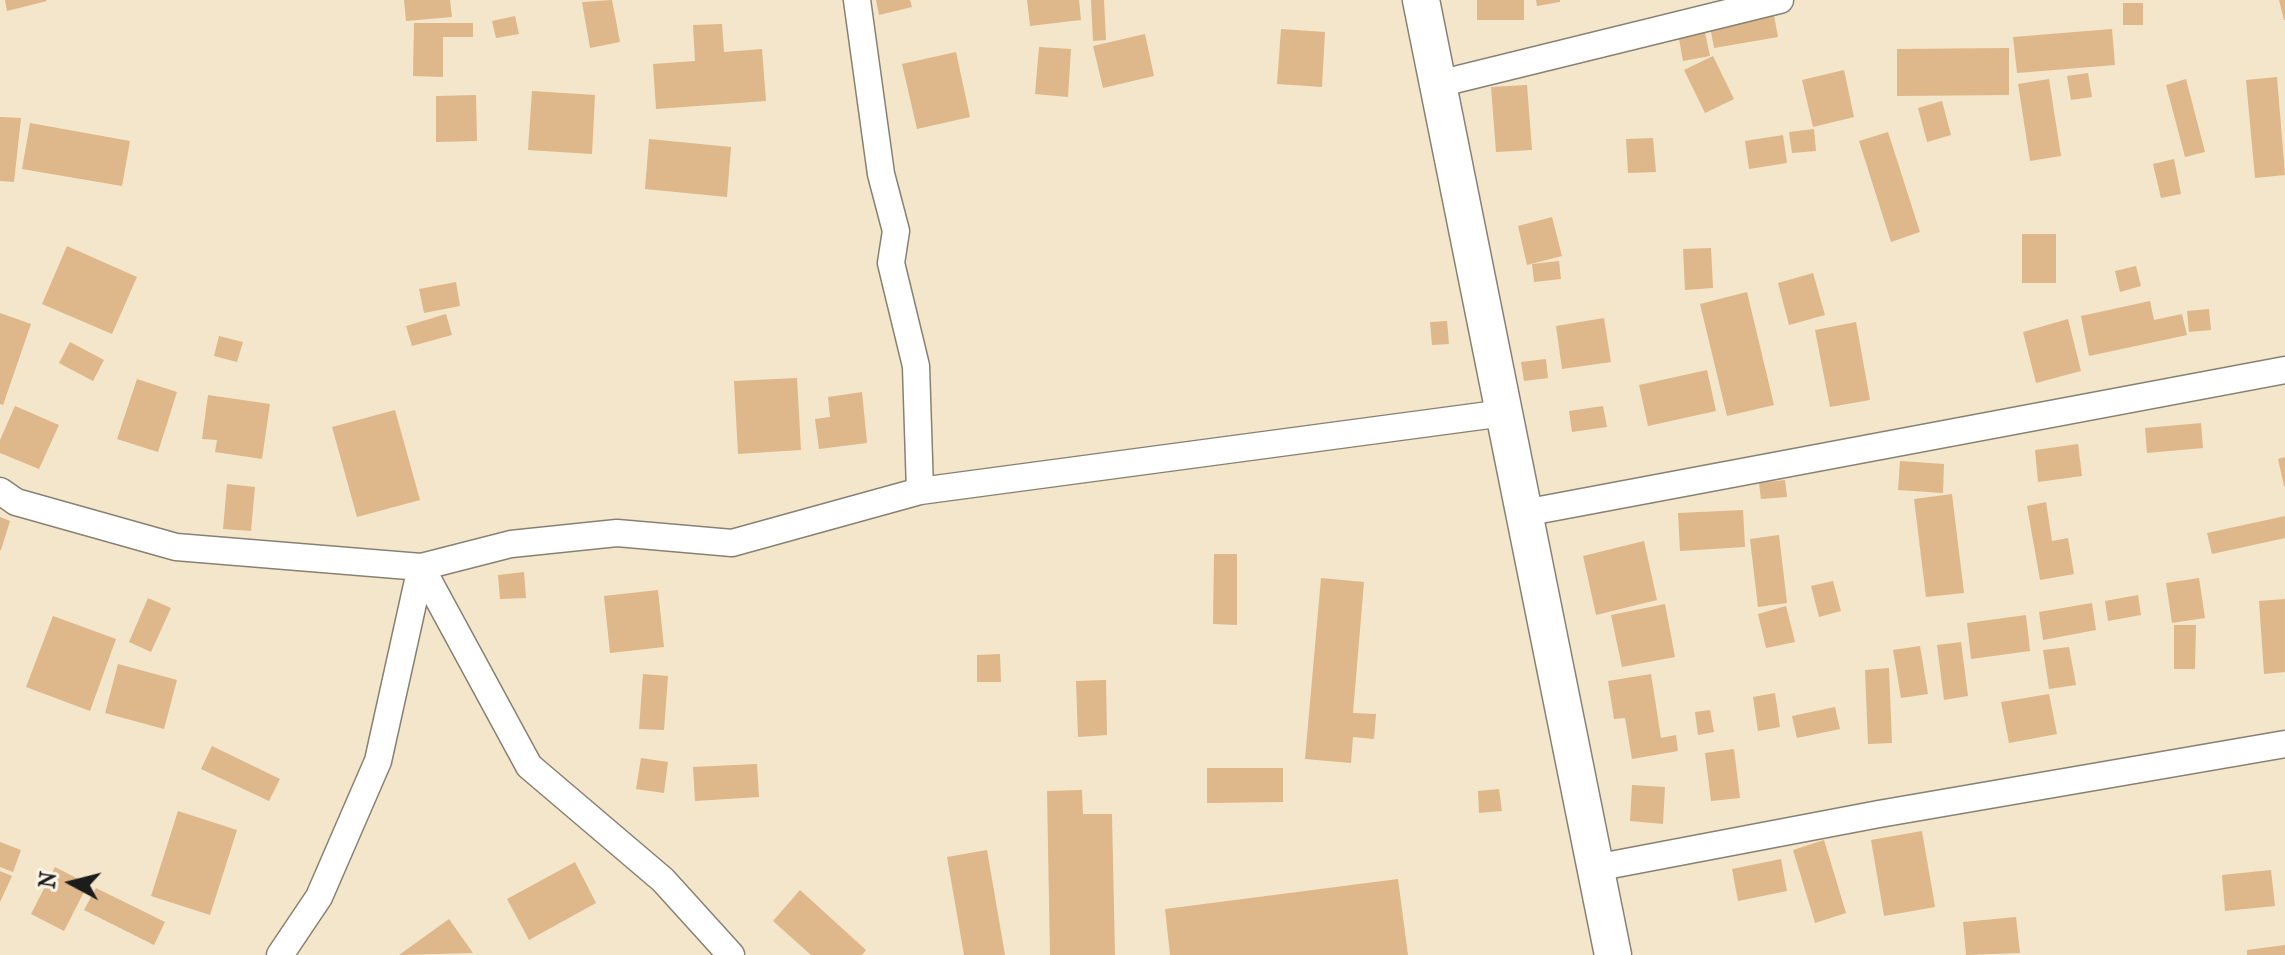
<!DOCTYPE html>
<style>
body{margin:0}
#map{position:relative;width:2285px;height:955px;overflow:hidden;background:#f4e6ca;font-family:"IM FELL French Canon",serif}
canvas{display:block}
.north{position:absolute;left:32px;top:843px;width:80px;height:80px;-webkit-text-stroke:6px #fcf5e5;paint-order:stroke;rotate:277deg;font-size:22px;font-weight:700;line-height:32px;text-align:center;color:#1c1c1c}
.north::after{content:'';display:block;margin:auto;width:28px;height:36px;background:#1c1c1c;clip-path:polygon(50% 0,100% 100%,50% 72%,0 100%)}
</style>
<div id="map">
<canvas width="2285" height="955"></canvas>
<div class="north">N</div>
</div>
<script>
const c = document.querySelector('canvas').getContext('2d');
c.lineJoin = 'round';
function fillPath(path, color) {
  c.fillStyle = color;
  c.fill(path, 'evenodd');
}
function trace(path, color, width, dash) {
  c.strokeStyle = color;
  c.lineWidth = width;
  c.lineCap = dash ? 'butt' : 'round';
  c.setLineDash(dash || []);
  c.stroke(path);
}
const building = new Path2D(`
 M 5,0 L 46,0 L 47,1 L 7,11 Z
 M 404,0 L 450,0 L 452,17 L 406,21 Z
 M 612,0 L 620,42 L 590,48 L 582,2 Z
 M 876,0 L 910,0 L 912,7 L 879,15 Z
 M 1027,0 L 1079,0 L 1081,20 L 1030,26 Z
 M 1091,0 L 1104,0 L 1106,40 L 1093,41 Z
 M 1477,0 L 1524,0 L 1524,20 L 1477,20 Z
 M 1536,0 L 1560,0 L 1560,2 L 1537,6 Z
 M 2279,0 L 2285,0 L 2285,20 L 2284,20 Z
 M 2123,3 L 2143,3 L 2143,25 L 2123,25 Z
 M 1773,10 L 1778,37 L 1714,48 L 1709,21 Z
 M 515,16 L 519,34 L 496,38 L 492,21 Z
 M 414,23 L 473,23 L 473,37 L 443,37 L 443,77 L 413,76 Z
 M 1703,23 L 1710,56 L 1683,61 L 1677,28 Z
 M 722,24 L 724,52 L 762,49 L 766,101 L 656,109 L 653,64 L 695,61 L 693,25 Z
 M 1281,29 L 1325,32 L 1322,87 L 1277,84 Z
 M 2112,29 L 2115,65 L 2017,73 L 2013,37 Z
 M 1145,34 L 1154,76 L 1103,88 L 1093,46 Z
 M 1039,47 L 1071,49 L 1068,97 L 1035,94 Z
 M 2009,48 L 2009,95 L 1897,96 L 1897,49 Z
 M 956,52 L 970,117 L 917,129 L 902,64 Z
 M 1713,56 L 1734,99 L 1705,113 L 1684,70 Z
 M 1844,70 L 1854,117 L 1813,127 L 1802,80 Z
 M 2088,73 L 2092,97 L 2071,100 L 2067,76 Z
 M 2277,77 L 2285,175 L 2255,178 L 2246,80 Z
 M 2049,79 L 2061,156 L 2030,161 L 2018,84 Z
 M 2186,79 L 2205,152 L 2185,157 L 2166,85 Z
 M 1527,85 L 1532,150 L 1496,152 L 1491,87 Z
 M 532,91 L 595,95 L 592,154 L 528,150 Z
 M 476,95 L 477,141 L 436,142 L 436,96 Z
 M 1942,101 L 1951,135 L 1927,142 L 1918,108 Z
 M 0,117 L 21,118 L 14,182 L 0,181 Z
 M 30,123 L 130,141 L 122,186 L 22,169 Z
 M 1814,129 L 1816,151 L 1792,153 L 1789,132 Z
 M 1888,132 L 1920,232 L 1891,242 L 1859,141 Z
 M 1783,135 L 1787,163 L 1749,169 L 1745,141 Z
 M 1653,138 L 1656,172 L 1628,173 L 1626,139 Z
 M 649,139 L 731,147 L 727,197 L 645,189 Z
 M 2174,159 L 2181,194 L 2161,198 L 2153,164 Z
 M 1552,217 L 1562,256 L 1527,265 L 1518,226 Z
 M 2022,234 L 2056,234 L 2056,283 L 2022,283 Z
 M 67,246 L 137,277 L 112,334 L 42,304 Z
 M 1711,248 L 1713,288 L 1685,290 L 1683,249 Z
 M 1559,261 L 1561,279 L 1534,282 L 1532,264 Z
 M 2136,266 L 2141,286 L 2120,292 L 2115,271 Z
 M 1813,273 L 1825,315 L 1789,325 L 1778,283 Z
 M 456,282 L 460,306 L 424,313 L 419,289 Z
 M 1747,292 L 1774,405 L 1727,416 L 1700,304 Z
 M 2150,301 L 2154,320 L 2182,314 L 2187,335 L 2089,356 L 2081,316 Z
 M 2209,309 L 2211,330 L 2189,332 L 2187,311 Z
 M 0,313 L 31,324 L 3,405 L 0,404 Z
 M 446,314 L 452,335 L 412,346 L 406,326 Z
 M 1604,318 L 1611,362 L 1562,369 L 1556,326 Z
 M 2068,319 L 2081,371 L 2036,383 L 2023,332 Z
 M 1447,321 L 1449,344 L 1432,345 L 1430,322 Z
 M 1856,322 L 1870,400 L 1830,407 L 1815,330 Z
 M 219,336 L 243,342 L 237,362 L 214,356 Z
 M 70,342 L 104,360 L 93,381 L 59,363 Z
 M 1546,359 L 1548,378 L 1524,381 L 1521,362 Z
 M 1707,370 L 1716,411 L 1648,426 L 1639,385 Z
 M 797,378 L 801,450 L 738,454 L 734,381 Z
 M 137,379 L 177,392 L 158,452 L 117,439 Z
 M 862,392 L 867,443 L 819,449 L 815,419 L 830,417 L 828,397 Z
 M 208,395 L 270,404 L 262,459 L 215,452 L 217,440 L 202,439 Z
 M 15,406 L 59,425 L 39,469 L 0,453 L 0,440 Z
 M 1603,406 L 1607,427 L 1572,432 L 1569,411 Z
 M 395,410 L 420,500 L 357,517 L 332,427 Z
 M 2201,423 L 2203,448 L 2147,453 L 2145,428 Z
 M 2078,444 L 2082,476 L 2038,482 L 2035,450 Z
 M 2285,457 L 2285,486 L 2284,486 L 2278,459 Z
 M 1900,461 L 1944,464 L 1943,493 L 1898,490 Z
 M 1785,480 L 1787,497 L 1761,499 L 1759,483 Z
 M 227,484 L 255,487 L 251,531 L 223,529 Z
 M 1952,494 L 1964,593 L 1926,597 L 1914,499 Z
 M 2046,502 L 2052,541 L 2068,538 L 2074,574 L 2040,580 L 2027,506 Z
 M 1743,510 L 1745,547 L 1680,551 L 1678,513 Z
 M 2285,516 L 2285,538 L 2212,554 L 2207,533 Z
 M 0,517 L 10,521 L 1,550 L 0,550 Z
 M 1779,535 L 1787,603 L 1758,607 L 1750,539 Z
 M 1644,541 L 1657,600 L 1596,615 L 1583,556 Z
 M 1214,554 L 1237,554 L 1237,625 L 1213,624 Z
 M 524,572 L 526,598 L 500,599 L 498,575 Z
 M 1321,578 L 1364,582 L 1353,713 L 1376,714 L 1374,739 L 1353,737 L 1351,763 L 1305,759 Z
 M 2199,578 L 2205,618 L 2172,623 L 2166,583 Z
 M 1833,581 L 1841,611 L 1819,617 L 1811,586 Z
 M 658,590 L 664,647 L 610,653 L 604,596 Z
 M 2138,595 L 2141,615 L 2108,621 L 2105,601 Z
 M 148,598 L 171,608 L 151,652 L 129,642 Z
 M 2285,599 L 2285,672 L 2264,674 L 2259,601 Z
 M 2092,603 L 2096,630 L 2043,640 L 2039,612 Z
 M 1665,604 L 1675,657 L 1622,667 L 1611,615 Z
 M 1786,606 L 1795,642 L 1766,648 L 1758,614 Z
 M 2026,615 L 2030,651 L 1971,659 L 1967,623 Z
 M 53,616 L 116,639 L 90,711 L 26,687 Z
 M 2174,625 L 2196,625 L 2195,669 L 2174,669 Z
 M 1961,642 L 1968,696 L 1944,700 L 1937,645 Z
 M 1920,646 L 1928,694 L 1901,698 L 1893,650 Z
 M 2069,647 L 2076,685 L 2049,689 L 2043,650 Z
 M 1000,654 L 1001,682 L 977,682 L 977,655 Z
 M 118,664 L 177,680 L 164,729 L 105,713 Z
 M 1889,668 L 1892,743 L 1868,744 L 1865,670 Z
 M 643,674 L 668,676 L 664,730 L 639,729 Z
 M 1651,674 L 1661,738 L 1676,735 L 1678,751 L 1632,759 L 1625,718 L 1614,719 L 1608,681 Z
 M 1106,680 L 1107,735 L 1078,737 L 1076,681 Z
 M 1775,693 L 1780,727 L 1758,731 L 1753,697 Z
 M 2049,694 L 2057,734 L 2009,743 L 2001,702 Z
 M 1835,707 L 1840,729 L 1797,738 L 1792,716 Z
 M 1710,710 L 1714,732 L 1698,735 L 1695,712 Z
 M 212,746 L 280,779 L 269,801 L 201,769 Z
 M 1734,749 L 1740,798 L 1711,801 L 1705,753 Z
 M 641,758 L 668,762 L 664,793 L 636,789 Z
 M 757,764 L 759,797 L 695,801 L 693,767 Z
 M 1207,768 L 1283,768 L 1283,802 L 1207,803 Z
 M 1632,785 L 1665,787 L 1663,824 L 1630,821 Z
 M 1499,789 L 1502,811 L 1479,813 L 1478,791 Z
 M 1082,790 L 1083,814 L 1112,814 L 1115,955 L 1050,955 L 1047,791 Z
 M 178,811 L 237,830 L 210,915 L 151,896 Z
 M 1922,831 L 1935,907 L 1884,916 L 1871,840 Z
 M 1824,840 L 1846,913 L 1815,923 L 1793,850 Z
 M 0,842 L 21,850 L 13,872 L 0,867 Z
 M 987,850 L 1005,955 L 964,955 L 947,857 Z
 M 1781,859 L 1787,891 L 1738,901 L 1732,869 Z
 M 575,862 L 596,903 L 529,940 L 507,899 Z
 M 55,867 L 88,884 L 64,931 L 31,914 Z
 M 2271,870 L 2275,906 L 2225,911 L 2222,875 Z
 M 0,871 L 12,876 L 0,902 Z
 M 1398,879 L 1408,955 L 1170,955 L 1165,909 Z
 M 96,888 L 165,922 L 154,945 L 84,910 Z
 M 800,890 L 866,950 L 862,955 L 811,955 L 773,921 Z
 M 2016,917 L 2020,953 L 1966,955 L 1963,922 Z
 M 449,919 L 473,953 L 399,955 Z
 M 2285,945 L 2285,955 L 2247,955 L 2247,950 Z`);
const minor = new Path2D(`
 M 857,0 L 881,174 L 896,231 L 891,263 L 916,366 L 920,491
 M 1438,84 L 1780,0
 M 0,491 L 16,502 L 176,547 L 421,567 L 529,766 L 663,880 L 731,955
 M 1524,513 L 2285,370
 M 1595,868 L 1879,814 L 2285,744
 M 280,955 L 319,897 L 378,761 L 421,567 L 511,544 L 617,533 L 732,543 L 920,491 L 1504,413`);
const secondary = new Path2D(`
 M 1421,0 L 1613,955`);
fillPath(building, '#deb78a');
trace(minor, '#888173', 29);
trace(secondary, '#888173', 39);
trace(minor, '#fff', 26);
trace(secondary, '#fff', 36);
</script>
